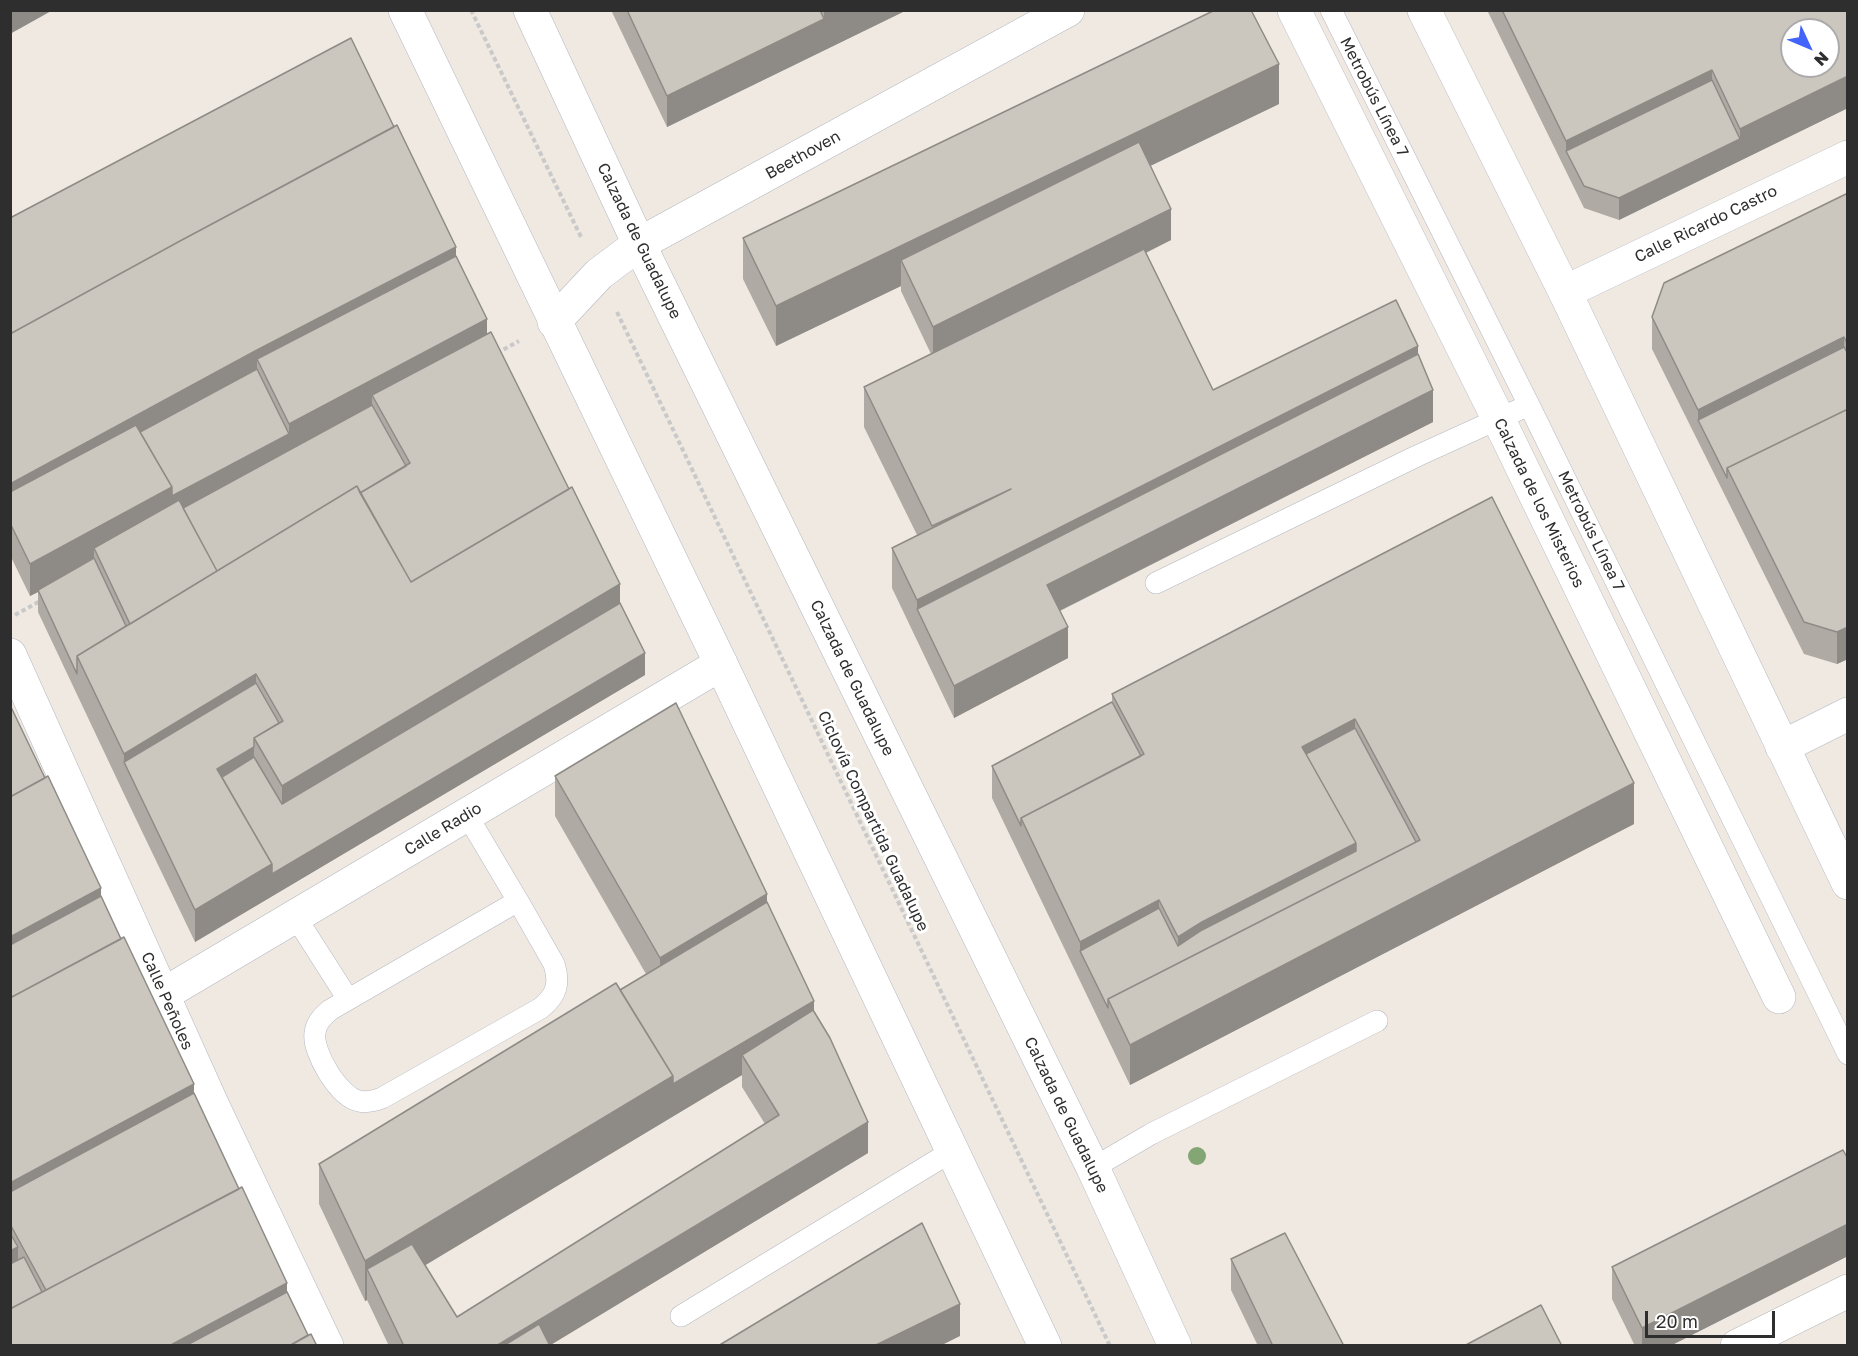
<!DOCTYPE html>
<meta charset="utf-8">
<style>
body{margin:0}
#map{position:relative;width:1858px;height:1356px;overflow:hidden;background:#efe9e1;font-family:"Golos Text",sans-serif}
canvas{display:block}
.frame{position:absolute;inset:0;border:12px solid #2e2e2e;pointer-events:none}
.north{position:absolute;left:1780px;top:18px;width:60px;height:60px;box-sizing:border-box;background:#fff;border:2px solid #ababab;border-radius:50%;rotate:134deg;font-size:16px;font-weight:700;line-height:24px;text-align:center;color:#2e2e2e}
.north::after{content:'';display:block;margin:auto;width:21px;height:27px;background:#4264fb;clip-path:polygon(50% 0,100% 100%,50% 72%,0 100%)}
.scale{position:absolute;left:1645px;top:1311px;width:130px;height:27px;box-sizing:border-box;border:3px solid #2e2e2e;border-top:0;padding-left:8px;font-size:18px;line-height:21px;white-space:nowrap;color:#2e2e2e;-webkit-text-stroke:4px #fff;paint-order:stroke}
</style>
<div id="map">
<canvas width="1858" height="1356"></canvas>
<div class="frame"></div>
<div class="north">N</div>
<div class="scale">20 m</div>
</div>
<script>
const c = document.querySelector('canvas').getContext('2d');
c.lineJoin = 'round';
function trace(path, color, width, dash) {
  c.strokeStyle = color;
  c.lineWidth = width;
  c.lineCap = dash ? 'butt' : 'round';
  c.setLineDash(dash || []);
  c.stroke(path);
}
function fillPath(path, color) {
  c.fillStyle = color;
  c.fill(path, 'evenodd');
}
function write(font, color, halo, rows, align = 'center') {
  c.font = font + ' "Golos Text",sans-serif';
  c.lineWidth = 6;
  c.setLineDash([]);
  c.textBaseline = 'middle';
  c.strokeStyle = halo;
  c.fillStyle = color;
  for (const [text, x, y, turn = 0] of rows) {
    c.save();
    c.translate(x, y);
    c.rotate((+turn || 0) * Math.PI / 180);
    c.textAlign = isNaN(turn) ? turn : align;
    if (halo) c.strokeText(text, 0, 0);
    c.fillText(text, 0, 0);
    c.restore();
  }
}
const path = new Path2D(`
 M 471,10 L 581,237
 M 617,312 L 1110,1346
 M 497,353 L 519,341
 M 15,615 L 42,600`);
const lane = new Path2D(`
 M 1331,10 L 1529,405 L 1848,1054
 M 1156,583 L 1417,456 L 1529,405
 M 467,815 L 518,901
 M 518,901 L 554,964 C 560,983 557,995 541,1008 L 382,1098 C 374,1101 367,1103 359,1101 C 339,1097 312,1052 315,1033 C 316,1023 322,1017 330,1010 Z
 M 295,916 L 348,999
 M 1093,1168 L 1151,1134 L 1377,1021
 M 681,1316 L 954,1150`);
const street = new Path2D(`
 M 1294,10 L 1498,418 L 1779,997
 M 1565,292 L 1848,157
 M 554,322 L 599,274 L 639,244 L 1068,10
 M 10,655 L 212,1104 L 327,1346
 M 1782,747 L 1848,714
 M 164,994 L 721,664`);
const secondary = new Path2D(`
 M 405,10 L 721,664 L 1045,1346
 M 530,10 L 639,244 L 1093,1168 L 1175,1346
 M 1424,10 L 1565,292 L 1848,883
 M 1737,1346 L 1848,1291`);
const trees = [
 [1197,1156]
];
const wall = new Path2D(`
 M 611,10 L 907,10 L 667,127 Z
 M 1487,10 L 1848,10 L 1848,108 L 1619,220 L 1584,208 Z
 M 1279,104 L 1150,166 L 1171,240 L 1146,253 L 1213,390 L 1418,354 L 1433,422 L 1060,611 L 1068,658 L 954,718 L 892,588 L 892,548 L 917,535 L 864,427 L 864,387 L 931,354 L 901,291 L 901,286 L 776,346 L 743,279 L 743,238 Z
 M 1848,193 L 1848,659 L 1837,664 L 1804,654 L 1652,349 L 1652,317 Z
 M 10,218 L 456,256 L 487,334 L 620,603 L 645,675 L 195,942 L 124,794 L 38,612 L 38,592 L 30,596 L 10,555 Z
 M 1492,497 L 1634,824 L 1130,1085 L 992,798 L 992,766 L 1112,702 L 1112,694 Z
 M 10,705 L 101,896 L 308,1335 L 10,1346 Z
 M 555,776 L 767,902 L 814,1011 L 868,1153 L 550,1345 L 550,1346 L 389,1346 L 367,1300 L 365,1301 L 319,1204 L 319,1164 L 646,974 L 555,816 ZM 742,1075 L 742,1087 L 765,1124 L 457,1317 L 425,1265 Z
 M 1848,1256 L 1670,1346 L 1635,1346 L 1612,1299 L 1612,1267 Z
 M 1231,1259 L 1344,1346 L 1258,1346 L 1231,1290 Z`);
const shadedWall = new Path2D(`
 M 10,10 L 53,10 L 10,34 Z
 M 907,10 L 667,127 L 667,96 L 824,19 L 824,11 Z
 M 1279,64 L 1279,104 L 911,281 L 901,260 L 901,286 L 776,346 L 776,306 Z
 M 1712,70 L 1712,102 L 1566,151 L 1566,141 Z
 M 1848,76 L 1848,108 L 1619,220 L 1619,198 L 1740,139 L 1740,129 Z
 M 1171,209 L 1171,240 L 933,358 L 933,327 Z
 M 456,247 L 456,287 L 257,359 L 257,391 L 11,524 L 10,484 L 257,350 Z
 M 487,319 L 487,351 L 372,395 L 372,412 L 181,513 L 94,548 L 94,561 L 38,590 L 38,592 L 30,596 L 30,564 L 172,487 L 289,434 L 289,424 Z
 M 1844,337 L 1844,369 L 1698,420 L 1698,410 Z
 M 1418,346 L 1418,386 L 917,609 L 917,641 L 917,600 Z
 M 1433,390 L 1433,422 L 1047,617 L 1047,585 Z
 M 620,584 L 620,625 L 282,826 L 282,786 Z
 M 1068,627 L 1068,658 L 954,718 L 954,686 Z
 M 1848,627 L 1848,659 L 1837,664 L 1837,632 Z
 M 645,653 L 645,675 L 195,942 L 195,910 L 272,864 Z
 M 256,674 L 256,714 L 124,762 L 124,794 L 124,754 Z
 M 1355,719 L 1355,759 L 1316,780 L 1302,747 Z
 M 254,747 L 254,779 L 227,795 L 217,769 Z
 M 1634,783 L 1634,824 L 1130,1085 L 1130,1045 Z
 M 1356,843 L 1420,848 L 1178,972 L 1178,937 L 1202,922 Z
 M 101,888 L 101,928 L 10,977 L 10,937 Z
 M 767,894 L 767,934 L 660,998 L 660,958 Z
 M 1159,900 L 1159,940 L 1080,951 L 1080,982 L 1080,942 Z
 M 814,1001 L 814,1033 L 742,1055 L 742,1075 L 379,1293 L 367,1269 L 367,1300 L 365,1301 L 365,1261 L 673,1076 Z
 M 194,1084 L 194,1125 L 10,1223 L 10,1183 Z
 M 868,1122 L 868,1153 L 549,1346 L 496,1346 Z
 M 1848,1224 L 1848,1256 L 1670,1346 L 1642,1346 L 1642,1328 Z
 M 18,1247 L 18,1269 L 10,1273 L 10,1251 Z
 M 287,1283 L 287,1323 L 245,1346 L 169,1346 Z
 M 960,1304 L 960,1336 L 940,1346 L 874,1346 Z`);
const building = new Path2D(`
 M 627,10 L 820,10 L 824,19 L 667,96 Z
 M 1215,10 L 1251,10 L 1279,64 L 776,306 L 743,238 Z
 M 1502,10 L 1848,10 L 1848,76 L 1740,129 L 1712,70 L 1566,141 ZM 1792,30 L 1828,30 L 1828,66 L 1792,66 Z
 M 351,38 L 394,127 L 180,241 L 10,334 L 10,218 Z
 M 1712,80 L 1740,139 L 1619,198 L 1584,186 L 1566,151 Z
 M 397,125 L 456,247 L 257,350 L 10,484 L 10,334 L 180,241 Z
 M 1139,142 L 1171,209 L 933,327 L 901,260 Z
 M 1848,193 L 1848,345 L 1844,337 L 1698,410 L 1652,317 L 1664,283 Z
 M 1144,249 L 1213,390 L 1396,300 L 1418,346 L 917,600 L 892,548 L 1011,489 L 932,526 L 864,387 Z
 M 456,256 L 487,319 L 289,424 L 257,359 Z
 M 491,332 L 569,489 L 411,582 L 360,493 L 410,463 L 372,395 Z
 M 1844,347 L 1848,354 L 1848,409 L 1727,468 L 1727,478 L 1698,420 Z
 M 1418,354 L 1433,390 L 1047,585 L 1068,627 L 954,686 L 917,609 Z
 M 257,369 L 289,434 L 172,496 L 172,487 L 140,432 Z
 M 372,405 L 406,466 L 360,493 L 357,486 L 217,571 L 183,508 Z
 M 1848,409 L 1848,627 L 1837,632 L 1804,622 L 1727,468 Z
 M 136,425 L 172,487 L 30,564 L 10,523 L 10,492 Z
 M 357,486 L 411,582 L 572,487 L 620,584 L 282,786 L 254,738 L 283,721 L 256,674 L 124,754 L 77,656 Z
 M 1492,497 L 1634,783 L 1130,1045 L 1108,999 L 1420,840 L 1355,719 L 1302,747 L 1356,843 L 1202,922 L 1178,937 L 1159,900 L 1080,942 L 1021,818 L 1144,754 L 1112,694 Z
 M 179,500 L 217,571 L 130,624 L 94,548 Z
 M 94,558 L 126,626 L 77,656 L 77,674 L 38,590 Z
 M 620,603 L 645,653 L 272,874 L 272,864 L 222,777 L 254,757 L 282,804 Z
 M 256,683 L 279,723 L 254,738 L 254,747 L 217,769 L 272,864 L 195,910 L 124,762 Z
 M 1112,702 L 1141,756 L 1021,818 L 1021,826 L 992,766 Z
 M 676,703 L 767,894 L 660,958 L 555,776 Z
 M 10,705 L 45,778 L 10,797 Z
 M 1355,728 L 1416,842 L 1108,999 L 1108,1008 L 1080,951 L 1159,908 L 1178,946 L 1202,930 L 1356,851 L 1356,843 L 1306,754 Z
 M 48,776 L 101,888 L 10,937 L 10,797 Z
 M 101,896 L 121,939 L 10,998 L 10,945 Z
 M 767,902 L 814,1001 L 673,1084 L 673,1076 L 620,990 Z
 M 124,937 L 194,1084 L 10,1183 L 10,998 Z
 M 616,983 L 673,1076 L 365,1261 L 319,1164 Z
 M 813,1010 L 830,1038 L 868,1122 L 496,1346 L 404,1346 L 367,1269 L 412,1244 L 457,1317 L 779,1115 L 742,1055 Z
 M 194,1093 L 239,1189 L 46,1290 L 10,1224 L 10,1192 Z
 M 1843,1150 L 1848,1159 L 1848,1224 L 1642,1328 L 1612,1267 Z
 M 242,1187 L 287,1283 L 169,1346 L 10,1346 L 10,1309 Z
 M 922,1223 L 960,1304 L 874,1346 L 718,1346 Z
 M 10,1233 L 18,1247 L 10,1251 Z
 M 1285,1233 L 1344,1346 L 1273,1346 L 1231,1259 Z
 M 24,1257 L 42,1292 L 10,1309 L 10,1264 Z
 M 287,1292 L 308,1335 L 289,1346 L 185,1346 Z
 M 1541,1305 L 1562,1346 L 1464,1346 Z
 M 539,1324 L 550,1346 L 503,1346 Z
 M 311,1334 L 317,1346 L 289,1346 Z`);
const streetNames = [
 ["Metrobús Línea 7",1374,97,63],
 ["Beethoven",803,155,-29],
 ["Calle Ricardo Castro",1706,224,-26],
 ["Calzada de Guadalupe",639,241,64],
 ["Calzada de los Misterios",1539,503,64],
 ["Metrobús Línea 7",1591,531,64],
 ["Calzada de Guadalupe",852,678,64],
 ["Ciclovía Compartida Guadalupe",873,821,65],
 ["Calle Radio",443,829,-31],
 ["Calle Peñoles",167,1001,66],
 ["Calzada de Guadalupe",1066,1115,64]
];
trace(lane, '#b4b7c1', 22);
trace(street, '#b4b7c1', 34);
trace(secondary, '#b4b7c1', 34);
trace(path, '#c9c9c9', 4, [4.5, 3]);
trace(lane, '#fff', 21);
trace(street, '#fff', 33);
trace(secondary, '#fff', 33);
c.fillStyle = '#84a574';
for (const [x, y] of trees) {
  c.beginPath();
  c.arc(x, y, 9, 0, 2 * Math.PI);
  c.fill();
}
fillPath(wall, '#afaba4');
fillPath(shadedWall, '#8e8b86');
fillPath(building, '#cbc7bf');
trace(building, '#8e8b86', 1.5);
write('16px', '#2e2e2e', '#fff', streetNames);
</script>
